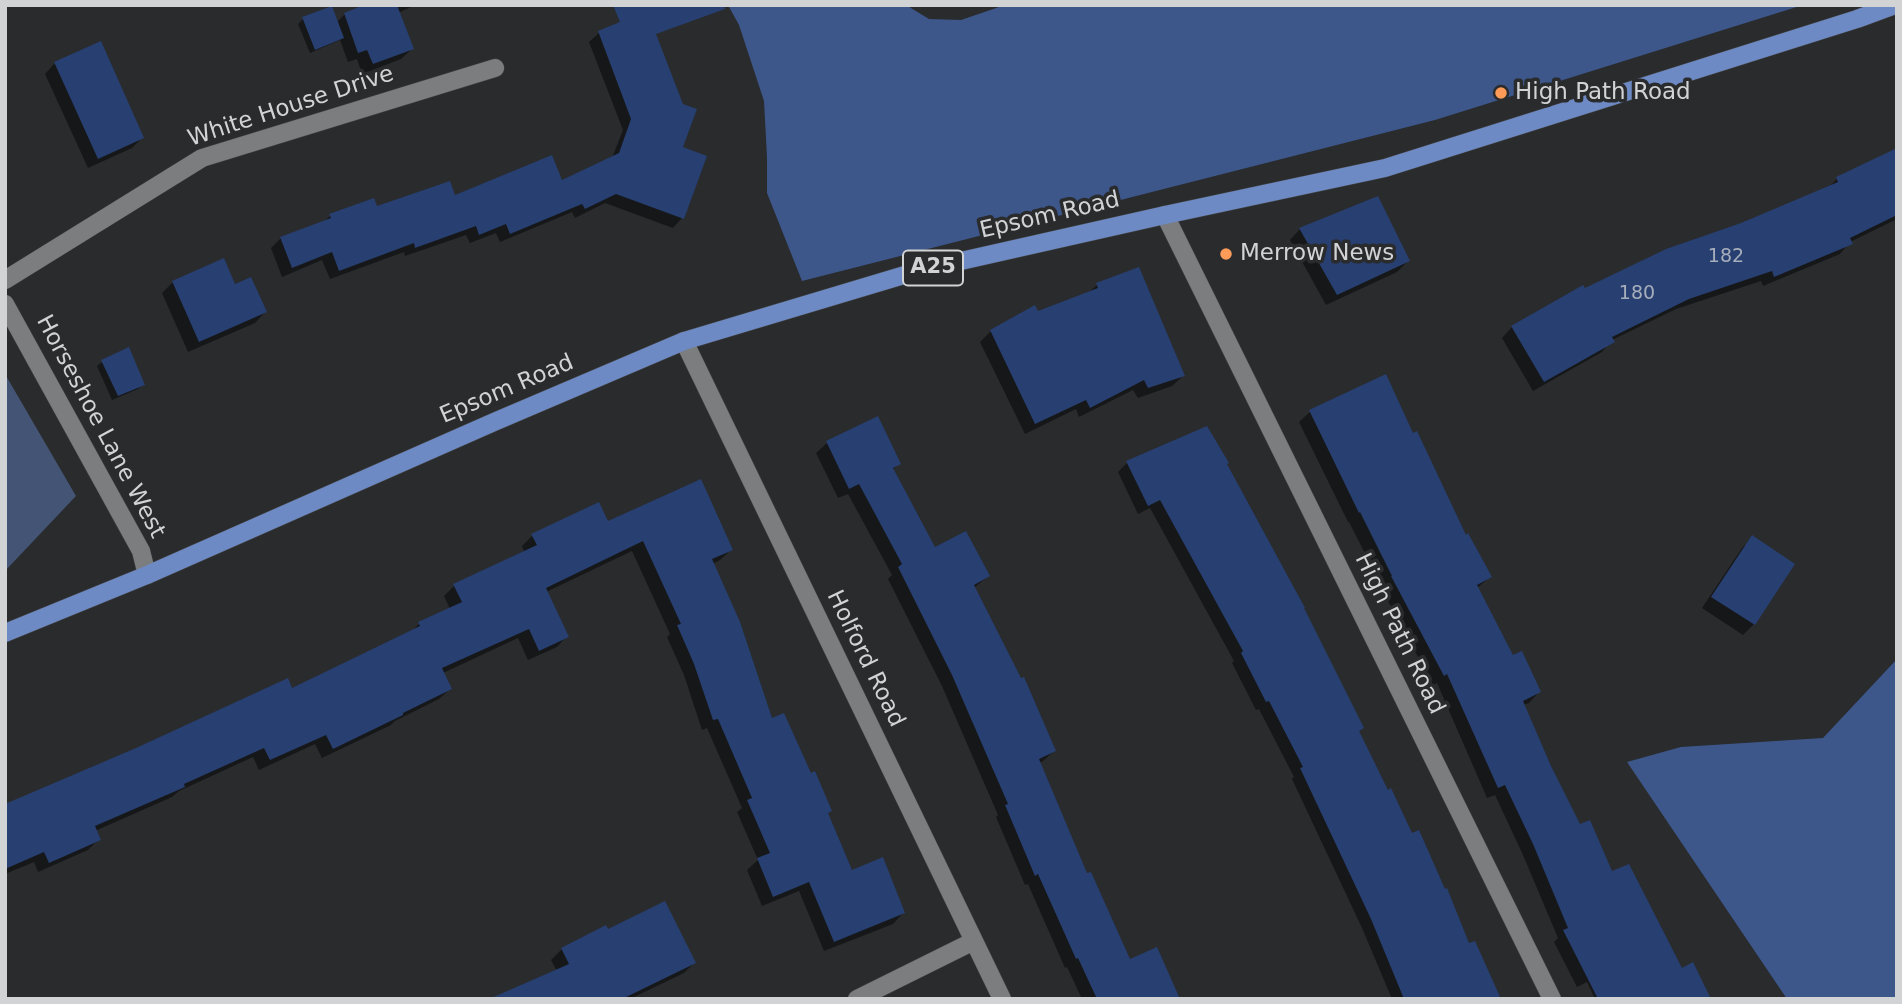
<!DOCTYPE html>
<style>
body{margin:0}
#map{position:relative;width:1902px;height:1004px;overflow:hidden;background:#2a2b2d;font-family:"DejaVu Sans",sans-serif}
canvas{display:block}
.frame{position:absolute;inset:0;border:7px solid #d2d3d4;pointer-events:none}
</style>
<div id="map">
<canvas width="1902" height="1004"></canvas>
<div class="frame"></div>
</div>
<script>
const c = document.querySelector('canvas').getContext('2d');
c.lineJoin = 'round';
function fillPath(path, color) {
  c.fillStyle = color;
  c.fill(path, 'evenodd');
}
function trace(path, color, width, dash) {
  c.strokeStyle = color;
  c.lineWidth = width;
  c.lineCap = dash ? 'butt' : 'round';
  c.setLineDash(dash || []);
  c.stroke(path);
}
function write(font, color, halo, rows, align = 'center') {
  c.font = font + ' "DejaVu Sans",sans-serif';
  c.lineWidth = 7;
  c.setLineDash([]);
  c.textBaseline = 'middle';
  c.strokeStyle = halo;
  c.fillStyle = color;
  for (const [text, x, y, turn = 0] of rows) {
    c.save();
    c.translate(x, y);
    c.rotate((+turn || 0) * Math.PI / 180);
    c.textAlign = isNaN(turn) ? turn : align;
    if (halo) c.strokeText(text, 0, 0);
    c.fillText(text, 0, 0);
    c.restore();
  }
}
const green = new Path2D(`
 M 5,374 L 76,496 L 5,571 Z`);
const forest = new Path2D(`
 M 728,5 L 906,5 L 929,19 L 961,20 L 1005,5 L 1803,5 L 1435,120 L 802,281 L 767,193 L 767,157 L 764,101 L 739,25 Z
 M 1897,659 L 1897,999 L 1787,999 L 1627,762 L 1681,747 L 1823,738 Z`);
const shadow = new Path2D(`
 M 369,5 L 415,5 L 398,13 L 412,49 L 401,59 L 362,74 L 357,59 L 348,62 L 340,40 L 310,53 L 298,24 L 303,19 L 336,23 L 345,14 Z
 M 599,33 L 681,148 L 682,218 L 673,228 L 605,203 L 575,218 L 572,212 L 500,242 L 496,233 L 470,243 L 466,235 L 405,256 L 404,252 L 330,279 L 322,260 L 282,277 L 271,248 L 281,238 L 324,222 L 330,216 L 561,182 L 612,158 L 623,130 L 589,42 Z
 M 55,63 L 142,138 L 132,148 L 88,168 L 45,74 Z
 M 1897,150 L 1897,219 L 1850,242 L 1840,254 L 1763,286 L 1761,281 L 1676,309 L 1612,340 L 1602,352 L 1533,391 L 1502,338 L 1512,327 L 1584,291 L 1828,188 L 1837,179 Z
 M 1300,229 L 1408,261 L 1397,272 L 1326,305 L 1290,240 Z
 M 173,282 L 234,286 L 265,312 L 255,323 L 188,352 L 162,293 Z
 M 1097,285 L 1183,376 L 1172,386 L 1138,398 L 1133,390 L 1079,417 L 1076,409 L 1025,434 L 980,342 L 991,331 L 1087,294 Z
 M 102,362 L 143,384 L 138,389 L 112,400 L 97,366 Z
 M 1385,376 L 1412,435 L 1465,537 L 1490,577 L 1477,588 L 1512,657 L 1539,692 L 1529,703 L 1523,705 L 1579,827 L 1681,970 L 1709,999 L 1595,999 L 1587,982 L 1577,987 L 1554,942 L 1558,938 L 1523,855 L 1495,795 L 1487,798 L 1437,683 L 1433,685 L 1381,588 L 1382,587 L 1349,522 L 1348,522 L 1299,422 L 1310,412 Z
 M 827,443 L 899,464 L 892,470 L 934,550 L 988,576 L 974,588 L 1054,751 L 1043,761 L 1039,763 L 1087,876 L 1129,962 L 1179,999 L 1082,999 L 1067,967 L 1065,968 L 1028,884 L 1025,885 L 996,817 L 998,815 L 942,686 L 888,579 L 892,575 L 848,494 L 838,498 L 816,453 Z
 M 1127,463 L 1225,464 L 1358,732 L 1468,945 L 1500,999 L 1392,999 L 1362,928 L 1292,779 L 1294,777 L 1259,709 L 1256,710 L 1232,663 L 1234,661 L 1150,508 L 1138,514 L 1118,472 Z
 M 607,524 L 731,550 L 720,560 L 712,564 L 771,720 L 827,814 L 851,872 L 903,913 L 893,924 L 824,951 L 799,891 L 762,906 L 747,870 L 758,860 L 737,812 L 742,808 L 707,728 L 702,730 L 684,675 L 667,637 L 670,634 L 632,551 L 546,592 L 567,636 L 557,647 L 528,660 L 518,638 L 443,673 L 450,689 L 439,699 L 395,721 L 391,725 L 322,758 L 315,744 L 259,770 L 253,757 L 179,791 L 172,797 L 95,831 L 98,840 L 88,850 L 38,872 L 34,862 L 5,874 L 5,806 L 291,690 L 410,633 L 419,624 L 450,609 L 444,596 L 454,586 L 524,551 L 522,546 L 532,536 Z
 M 1752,538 L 1793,564 L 1754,624 L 1743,635 L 1702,608 L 1742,548 Z
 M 607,932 L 694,963 L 684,973 L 630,999 L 500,999 L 557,971 L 551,960 L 562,949 Z`);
const building = new Path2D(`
 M 364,5 L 397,5 L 414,49 L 373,64 L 367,50 L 358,53 L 344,13 Z
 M 613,5 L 724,5 L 725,9 L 656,34 L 683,104 L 697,109 L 683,147 L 707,156 L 684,219 L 616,194 L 585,209 L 582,204 L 510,234 L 506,224 L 479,235 L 476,226 L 415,248 L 414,243 L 339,271 L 332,252 L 292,268 L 280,237 L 331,218 L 329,214 L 374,198 L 377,206 L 450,181 L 455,195 L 552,155 L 562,180 L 619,153 L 631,119 L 598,31 L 620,22 Z
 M 332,6 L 344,38 L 315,50 L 302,17 Z
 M 101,41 L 144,138 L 98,159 L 54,62 Z
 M 1897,148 L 1897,215 L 1850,238 L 1853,244 L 1774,277 L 1772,271 L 1689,299 L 1612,337 L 1615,342 L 1544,382 L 1511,326 L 1583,285 L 1585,288 L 1666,249 L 1741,223 L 1838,182 L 1836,177 Z
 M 1378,196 L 1410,261 L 1337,295 L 1299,228 Z
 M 224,258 L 235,284 L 251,277 L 267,312 L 199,342 L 172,281 Z
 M 1139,267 L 1185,376 L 1148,388 L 1144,380 L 1090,408 L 1086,400 L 1035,424 L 990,330 L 1035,305 L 1038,311 L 1098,288 L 1096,283 Z
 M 129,347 L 145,385 L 118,396 L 101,360 Z
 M 1386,374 L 1413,433 L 1417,431 L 1466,535 L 1468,533 L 1492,577 L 1477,585 L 1513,655 L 1522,651 L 1541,692 L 1523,701 L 1551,766 L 1580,824 L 1590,820 L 1612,871 L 1629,864 L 1682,968 L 1693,962 L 1711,999 L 1598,999 L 1563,930 L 1568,928 L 1533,844 L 1505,785 L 1498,788 L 1447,674 L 1444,676 L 1391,576 L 1392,576 L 1360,512 L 1359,513 L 1309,410 Z
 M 878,416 L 901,464 L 893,468 L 935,547 L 966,531 L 990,576 L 974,585 L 1021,678 L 1024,677 L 1056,751 L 1039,759 L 1087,873 L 1091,872 L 1130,959 L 1157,947 L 1180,999 L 1097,999 L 1078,958 L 1076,959 L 1038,874 L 1035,876 L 1005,805 L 1008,804 L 952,675 L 898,567 L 902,564 L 859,484 L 849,489 L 826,441 Z
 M 1207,426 L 1229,463 L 1227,464 L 1305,608 L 1304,608 L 1364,728 L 1359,731 L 1388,790 L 1391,788 L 1412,833 L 1419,830 L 1445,889 L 1447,888 L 1469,943 L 1475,941 L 1501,999 L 1404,999 L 1371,919 L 1300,768 L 1303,767 L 1269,701 L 1266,702 L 1241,653 L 1243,651 L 1160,500 L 1148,506 L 1126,461 Z
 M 701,479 L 733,550 L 712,559 L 740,622 L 772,718 L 784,713 L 811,773 L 815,771 L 832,811 L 828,813 L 852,870 L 883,857 L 905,913 L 834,942 L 809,882 L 773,897 L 757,858 L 770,853 L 747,800 L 752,798 L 718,719 L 713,720 L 694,664 L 677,625 L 681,624 L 643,541 L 546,588 L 569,637 L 539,651 L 529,629 L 442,668 L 452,689 L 403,713 L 403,715 L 333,749 L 326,735 L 270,760 L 264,748 L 184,784 L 185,787 L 95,826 L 101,840 L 49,863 L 44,852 L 5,869 L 5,804 L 136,748 L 288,678 L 292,688 L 420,626 L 418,622 L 462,602 L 453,584 L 537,545 L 531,534 L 599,502 L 608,521 Z
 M 1752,535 L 1795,564 L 1755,625 L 1711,597 Z
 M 665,901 L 696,963 L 622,999 L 489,999 L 569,964 L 561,948 L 606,925 L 608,929 Z`);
const minor = new Path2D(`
 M 1165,215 L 1552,999
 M 5,280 L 202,158 L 495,68
 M 5,304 L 141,551 L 147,575
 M 684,341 L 1002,999
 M 857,999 L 974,941`);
const major = new Path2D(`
 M 5,633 L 147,575 L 494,422 L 684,341 L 921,270 L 1165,215 L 1385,168 L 1857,19 L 1895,5`);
const markers = [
 [1501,93,7,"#fe9b58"],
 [1226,254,7,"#fe9b58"]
];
const numberNames = [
 ["182",1726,257],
 ["180",1637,294]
];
const shields = [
 [933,268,60]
];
const shieldNames = [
 ["A25",933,268]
];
const poiNames = [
 ["High Path Road",1515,93],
 ["Merrow News",1240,254]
];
const streetNames = [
 ["White House Drive",291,107,-18],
 ["Epsom Road",1050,216,-13],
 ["Epsom Road",507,390,-23],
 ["Horseshoe Lane West",100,427,62],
 ["High Path Road",1399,634,64],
 ["Holford Road",865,659,64]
];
fillPath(green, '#435475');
fillPath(forest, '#3d578b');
fillPath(shadow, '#0007');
fillPath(building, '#273f71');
trace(minor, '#454647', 19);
trace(major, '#454647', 19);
trace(minor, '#7b7d7f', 18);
trace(major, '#6d8ac5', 18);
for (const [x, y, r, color] of markers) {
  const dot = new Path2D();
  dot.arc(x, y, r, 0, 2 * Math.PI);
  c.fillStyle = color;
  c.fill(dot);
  trace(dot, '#2a2b2d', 2.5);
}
write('19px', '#a7aebb', null, numberNames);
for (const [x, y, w] of shields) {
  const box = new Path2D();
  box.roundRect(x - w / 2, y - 17.5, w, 35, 5);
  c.fillStyle = '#2a2b2d';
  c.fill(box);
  trace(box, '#d2d3d4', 2);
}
write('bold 21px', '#d2d3d4', null, shieldNames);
write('23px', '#d2d3d4', '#2a2b2d', poiNames, 'left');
write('23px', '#d2d3d4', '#2a2b2d', streetNames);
</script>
